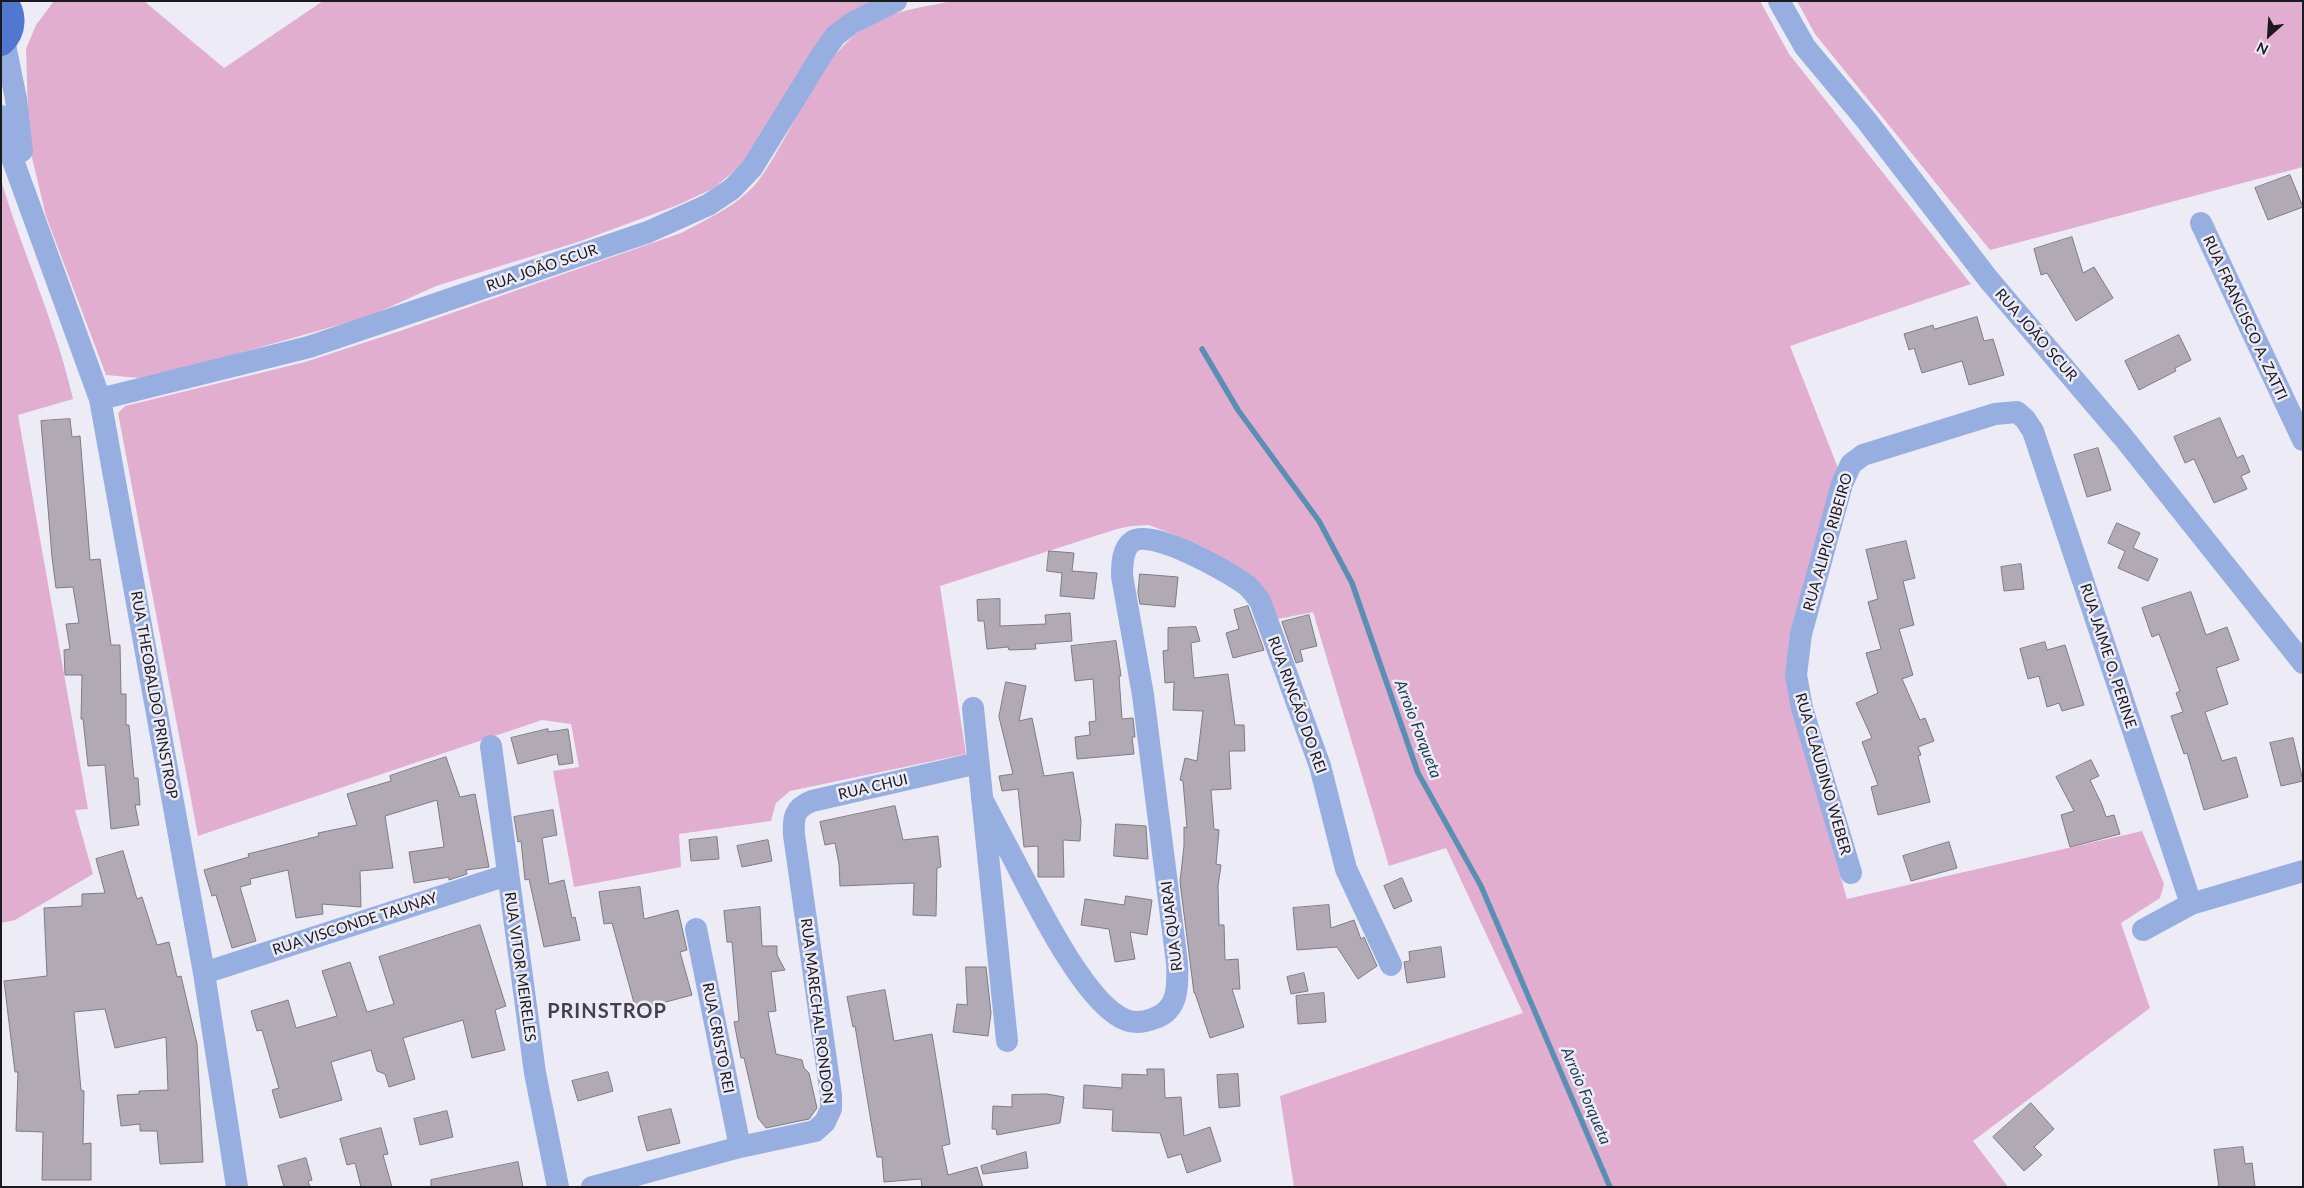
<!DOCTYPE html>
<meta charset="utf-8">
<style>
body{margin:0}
#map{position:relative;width:2304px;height:1188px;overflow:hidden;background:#ecebf6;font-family:Lato,sans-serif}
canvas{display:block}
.frame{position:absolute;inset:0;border:2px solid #1b1a1e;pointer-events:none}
.north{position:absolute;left:2244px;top:10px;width:50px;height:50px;-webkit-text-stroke:4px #ecebf6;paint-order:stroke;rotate:206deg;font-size:14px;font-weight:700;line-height:20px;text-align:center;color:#1b1a1e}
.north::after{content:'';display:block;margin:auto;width:18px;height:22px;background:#1b1a1e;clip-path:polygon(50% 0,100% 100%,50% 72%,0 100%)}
</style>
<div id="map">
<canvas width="2304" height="1188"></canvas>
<div class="frame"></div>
<div class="north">N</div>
</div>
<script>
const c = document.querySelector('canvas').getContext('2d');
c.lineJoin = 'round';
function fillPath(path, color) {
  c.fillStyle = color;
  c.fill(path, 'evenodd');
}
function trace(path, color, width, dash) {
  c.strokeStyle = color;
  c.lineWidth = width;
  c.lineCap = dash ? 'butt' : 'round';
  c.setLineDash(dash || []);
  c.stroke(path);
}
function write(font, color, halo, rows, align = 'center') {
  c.font = font + ' Lato,sans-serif';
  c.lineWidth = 5;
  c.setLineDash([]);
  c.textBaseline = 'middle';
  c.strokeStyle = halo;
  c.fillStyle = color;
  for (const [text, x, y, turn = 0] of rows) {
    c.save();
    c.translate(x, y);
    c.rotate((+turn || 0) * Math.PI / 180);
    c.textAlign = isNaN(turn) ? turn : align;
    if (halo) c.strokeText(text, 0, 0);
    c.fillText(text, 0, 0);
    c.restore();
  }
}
const green = new Path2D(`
 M 54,1 L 144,1 L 224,68 L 323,1 L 873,1 L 748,159 L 714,188 L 678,205 L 581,241 L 436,286 L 370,316 L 205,363 L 139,378 L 106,375 L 46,216 L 29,145 L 26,49 L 36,25 Z
 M 951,1 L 1760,1 L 1789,54 L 1971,284 L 1790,346 L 1838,468 L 1794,716 L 1847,899 L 2142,831 L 2164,884 L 2160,898 L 2121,923 L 2150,1008 L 1973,1141 L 2008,1187 L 1294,1187 L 1280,1096 L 1523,1013 L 1446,848 L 1389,866 L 1313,612 L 1278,619 L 1243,572 L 1175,535 L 1149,525 L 1132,526 L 1117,529 L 940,586 L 966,754 L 790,791 L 776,803 L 771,821 L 679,834 L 681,867 L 574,887 L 553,771 L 579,767 L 571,724 L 542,720 L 198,836 L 118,413 L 125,406 L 305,362 L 400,331 L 681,233 C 709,218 742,204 761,177 C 796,129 819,51 874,22 C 896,10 926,7 951,1 Z
 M 1797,1 L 2303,1 L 2303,167 L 1990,250 L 1815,34 Z
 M 1,180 C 23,254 56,324 73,399 L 18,415 L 88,809 L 75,810 L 93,874 L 15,920 L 1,923 Z`);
const stream = new Path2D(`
 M 1202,349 L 1238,410 L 1319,521 L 1352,583 L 1418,773 L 1481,886 L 1610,1187`);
const building = new Path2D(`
 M 2290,175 L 2303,207 L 2268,220 L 2255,188 Z
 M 2072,237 L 2083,273 L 2094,267 L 2113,298 L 2076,321 L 2047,273 L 2041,275 L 2034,249 Z
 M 1977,317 L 1984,341 L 1993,339 L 2004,375 L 1969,385 L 1962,361 L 1922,373 L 1914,348 L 1909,350 L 1904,334 L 1933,325 L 1934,329 Z
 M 2179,335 L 2191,360 L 2175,368 L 2176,371 L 2139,390 L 2125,361 Z
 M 2220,418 L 2237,458 L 2243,455 L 2250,472 L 2241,476 L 2247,489 L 2214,503 L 2194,459 L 2185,463 L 2174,437 Z
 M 70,419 L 72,437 L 80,436 L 90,560 L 100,559 L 111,645 L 120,645 L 121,694 L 126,694 L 126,725 L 129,725 L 134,778 L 138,778 L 140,805 L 135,805 L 139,825 L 111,829 L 105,765 L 88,766 L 83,719 L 81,719 L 82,675 L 65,675 L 64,650 L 70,649 L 66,624 L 79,623 L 73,587 L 56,588 L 52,557 L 41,421 Z
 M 2098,448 L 2111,490 L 2087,497 L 2074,455 Z
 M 2117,523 L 2140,533 L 2133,548 L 2158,559 L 2148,581 L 2118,568 L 2125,551 L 2108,543 Z
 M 1906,541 L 1915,578 L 1903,581 L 1914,625 L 1899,629 L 1913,675 L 1902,679 L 1920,720 L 1925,718 L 1934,741 L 1918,747 L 1921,755 L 1918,756 L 1930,802 L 1878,815 L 1871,787 L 1878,785 L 1862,742 L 1872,738 L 1856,703 L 1878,693 L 1866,653 L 1881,649 L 1868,602 L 1878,599 L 1866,550 Z
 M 1049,551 L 1074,553 L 1072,571 L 1097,573 L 1094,599 L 1060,596 L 1062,573 L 1047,571 Z
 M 2021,564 L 2024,589 L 2004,591 L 2001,567 Z
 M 1140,574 L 1178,577 L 1175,607 L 1140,604 L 1138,593 Z
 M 2191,592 L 2206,635 L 2227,627 L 2239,660 L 2216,668 L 2228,704 L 2205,712 L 2222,761 L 2236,757 L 2248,797 L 2204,810 L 2187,753 L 2184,754 L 2171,716 L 2183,712 L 2176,693 L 2180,691 L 2159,634 L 2152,637 L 2142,608 Z
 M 1000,599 L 1000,626 L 1046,624 L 1045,615 L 1070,613 L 1072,641 L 1035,644 L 1036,649 L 1009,650 L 1008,647 L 987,649 L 984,621 L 978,621 L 977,600 Z
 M 1248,606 L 1264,650 L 1233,658 L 1226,633 L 1239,629 L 1234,610 Z
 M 1309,615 L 1317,646 L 1300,650 L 1303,661 L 1296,663 L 1282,622 Z
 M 1196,627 L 1200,641 L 1191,643 L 1194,678 L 1228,674 L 1235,725 L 1244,725 L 1245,751 L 1229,751 L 1231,789 L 1211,790 L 1214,829 L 1219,830 L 1216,864 L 1221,865 L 1218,886 L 1219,925 L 1224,925 L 1225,960 L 1238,959 L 1240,989 L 1232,989 L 1244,1027 L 1210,1038 L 1195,993 L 1194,993 L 1180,882 L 1184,846 L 1184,827 L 1187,828 L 1183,781 L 1180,780 L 1185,758 L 1197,761 L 1203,711 L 1173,710 L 1174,682 L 1165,683 L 1163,651 L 1168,650 L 1168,628 Z
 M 1116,641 L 1121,676 L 1119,676 L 1122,719 L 1133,718 L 1135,737 L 1132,737 L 1134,754 L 1077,759 L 1075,737 L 1090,735 L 1089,722 L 1096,721 L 1093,679 L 1075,681 L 1071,646 Z
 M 2045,642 L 2047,650 L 2065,645 L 2084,705 L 2062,711 L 2059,703 L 2047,707 L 2039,676 L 2028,679 L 2020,649 Z
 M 1006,682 L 1026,686 L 1019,721 L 1032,718 L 1044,776 L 1073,772 L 1081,821 L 1080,841 L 1063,840 L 1064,877 L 1038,877 L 1038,846 L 1024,847 L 1018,789 L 1002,791 L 999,776 L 1013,774 L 999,717 Z
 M 548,729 L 548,732 L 568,729 L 573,763 L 559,765 L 557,754 L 518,764 L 511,738 Z
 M 2293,738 L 2303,781 L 2281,786 L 2270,743 Z
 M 446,757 L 460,797 L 475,794 L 489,867 L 466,870 L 467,874 L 449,880 L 449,877 L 414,883 L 409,852 L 444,847 L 437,800 L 385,816 L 393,868 L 360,871 L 361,907 L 322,904 L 323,914 L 296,918 L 288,870 L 250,879 L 251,884 L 240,887 L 256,941 L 232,948 L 216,895 L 212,896 L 204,870 L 249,857 L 248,854 L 319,836 L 318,833 L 357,825 L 347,794 L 391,781 L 390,776 Z
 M 2091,760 L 2099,776 L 2090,780 L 2102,805 L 2106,817 L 2114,815 L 2120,834 L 2070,847 L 2061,815 L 2074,811 L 2056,777 Z
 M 895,806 L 903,840 L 938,836 L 941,867 L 937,868 L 936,916 L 913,915 L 914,883 L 840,886 L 839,864 L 835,843 L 825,845 L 820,822 Z
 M 553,810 L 557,835 L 542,838 L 549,884 L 564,880 L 572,918 L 575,917 L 580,940 L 544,947 L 529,879 L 525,880 L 521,841 L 518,842 L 514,817 Z
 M 1116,824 L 1146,826 L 1148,859 L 1114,856 Z
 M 717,837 L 719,859 L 691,861 L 689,840 Z
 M 768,840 L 772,861 L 742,867 L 737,846 Z
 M 1949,842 L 1957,868 L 1911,881 L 1903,856 Z
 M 123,851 L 137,899 L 142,897 L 157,945 L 169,942 L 177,977 L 181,976 L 197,1044 L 203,1162 L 160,1164 L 157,1131 L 140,1131 L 140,1124 L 121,1126 L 117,1095 L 139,1094 L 139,1091 L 168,1090 L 166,1037 L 115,1048 L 105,1009 L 74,1012 L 81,1090 L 84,1091 L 83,1144 L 91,1143 L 91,1180 L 42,1180 L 43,1132 L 16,1131 L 18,1072 L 15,1072 L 4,981 L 47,976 L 44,908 L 82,906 L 82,894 L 105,893 L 96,859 Z
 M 1402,878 L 1412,901 L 1394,909 L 1384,886 Z
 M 640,887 L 644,919 L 678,910 L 687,950 L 680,952 L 692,995 L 636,1010 L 612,923 L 604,924 L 599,892 Z
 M 1126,896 L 1152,900 L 1147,935 L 1130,932 L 1135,959 L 1115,962 L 1109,929 L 1081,925 L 1085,899 L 1124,905 Z
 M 1329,905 L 1331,928 L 1354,920 L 1361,939 L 1364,937 L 1377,966 L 1358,979 L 1337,947 L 1297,950 L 1293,908 Z
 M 760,907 L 762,946 L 777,946 L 777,955 L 785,970 L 771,972 L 776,1011 L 768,1012 L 776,1054 L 802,1060 L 804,1068 L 809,1073 L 817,1108 L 809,1119 L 766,1128 L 758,1118 L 744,1058 L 741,1058 L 734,1022 L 739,1021 L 732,942 L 727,942 L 724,911 Z
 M 480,925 L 506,1006 L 495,1010 L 505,1050 L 472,1058 L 463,1020 L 403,1038 L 415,1079 L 389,1087 L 385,1074 L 377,1071 L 371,1050 L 331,1062 L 342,1100 L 280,1118 L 272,1090 L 279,1088 L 262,1030 L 257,1031 L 251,1011 L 288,1000 L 296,1028 L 337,1016 L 322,971 L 350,962 L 367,1012 L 394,1004 L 379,957 Z
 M 1441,947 L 1445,977 L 1407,983 L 1404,962 L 1410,961 L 1409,952 Z
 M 966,967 L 986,967 L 991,1013 L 988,1036 L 953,1032 L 957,1004 L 967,1005 Z
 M 1304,973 L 1308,991 L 1291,994 L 1287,977 Z
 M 885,990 L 894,1041 L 932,1034 L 950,1144 L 942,1146 L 948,1175 L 977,1167 L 983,1187 L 922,1187 L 921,1179 L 884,1182 L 882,1157 L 877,1157 L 855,1026 L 853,1027 L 847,997 Z
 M 1324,993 L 1326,1022 L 1298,1024 L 1296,996 Z
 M 1147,1069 L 1164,1069 L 1165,1098 L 1181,1097 L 1184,1136 L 1210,1127 L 1221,1161 L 1187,1173 L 1181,1154 L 1168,1158 L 1160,1133 L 1112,1131 L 1113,1110 L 1083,1108 L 1084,1085 L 1122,1088 L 1122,1074 L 1147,1075 Z
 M 608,1072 L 613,1091 L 578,1101 L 572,1081 Z
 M 1238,1074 L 1240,1106 L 1219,1108 L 1217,1075 Z
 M 1047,1094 L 1064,1097 L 1060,1123 L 997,1135 L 996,1129 L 992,1129 L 993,1106 L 1012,1107 L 1012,1095 Z
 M 2031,1103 L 2054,1129 L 2034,1147 L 2042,1155 L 2024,1171 L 1993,1137 Z
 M 671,1109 L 680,1143 L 647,1151 L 638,1117 Z
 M 447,1111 L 453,1137 L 420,1145 L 414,1119 Z
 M 381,1128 L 388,1154 L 383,1155 L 392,1187 L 361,1187 L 355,1163 L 347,1165 L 340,1139 Z
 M 2243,1147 L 2245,1164 L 2252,1163 L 2255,1187 L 2219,1187 L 2214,1150 Z
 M 1026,1152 L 1028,1168 L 983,1174 L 981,1166 Z
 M 306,1158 L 312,1180 L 308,1181 L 310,1187 L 284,1187 L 278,1166 Z
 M 518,1162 L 523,1187 L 431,1187 L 431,1180 Z`);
const minor = new Path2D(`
 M 1779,1 L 1805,47 L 1866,120 L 1989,280 L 2123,437 L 2303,663
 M 4,40 L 16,99 L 22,151
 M 1,116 L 7,144 L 100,399 L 204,973 L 237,1187
 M 2201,223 L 2303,440
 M 100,399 L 309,347 L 648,232 L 708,205 L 732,189 L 752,168 L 821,56 L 835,36 L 852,23 L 896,1
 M 973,708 L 1007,1041
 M 491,746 L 535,1073 L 558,1187
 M 982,799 C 992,818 1002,837 1012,856 C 1033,896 1085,1005 1126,1020 C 1136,1024 1145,1022 1155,1018 C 1179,1010 1178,984 1177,963 L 1143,695 L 1122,576 C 1122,565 1122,548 1133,541 C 1153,529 1227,571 1245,584 C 1251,588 1255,595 1260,601 L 1320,766 L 1346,869 L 1391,965
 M 1851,873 L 1802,708 L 1796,675 L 1801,634 L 1842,484 L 1851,464 L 1863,455 L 1995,414 L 2017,412 L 2025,419 L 2033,431 L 2191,904
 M 696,929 L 740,1147
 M 2143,930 L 2191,904 L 2303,871
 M 204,973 L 507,875
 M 592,1187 L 740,1147 L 815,1131 L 825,1122 L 831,1109 L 831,1095 L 794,835 C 793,818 794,808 812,801 L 978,763`);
const major = new Path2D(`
 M 1,42 C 13,31 14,13 2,1`);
const streetNames = [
 ["RUA JOÃO SCUR",542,268,-19],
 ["RUA FRANCISCO A. ZATTI",2245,318,65],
 ["RUA JOÃO SCUR",2036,335,49],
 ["RUA ALIPIO RIBEIRO",1828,542,-74],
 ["RUA JAIME O. PERINE",2108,656,72],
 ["RUA THEOBALDO PRINSTROP",154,695,80],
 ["RUA RINCÃO DO REI",1297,705,70],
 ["RUA CLAUDINO WEBER",1823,774,74],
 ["RUA CHUI",873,787,-13],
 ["RUA VISCONDE TAUNAY",355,924,-18],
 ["RUA QUARAI",1172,926,-97],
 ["RUA VITOR MEIRELES",520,967,82],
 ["RUA MARECHAL RONDON",817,1011,83],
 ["RUA CRISTO REI",718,1038,79]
];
const waterNames = [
 ["Arroio Forqueta",1418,729,69],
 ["Arroio Forqueta",1586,1096,67]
];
const districtNames = [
 ["PRINSTROP",607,1012]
];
fillPath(green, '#e2aed0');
trace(stream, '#598fb5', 5.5);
fillPath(building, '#b1aab4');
trace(building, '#807a83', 1);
trace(minor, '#97afe0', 22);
trace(major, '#5177d0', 28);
write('15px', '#1b1a1e', '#ecebf6', streetNames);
write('italic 16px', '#18394f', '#ecebf6', waterNames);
c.letterSpacing = '1px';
write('bold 20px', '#43424b', '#ecebf6', districtNames);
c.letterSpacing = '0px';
</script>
